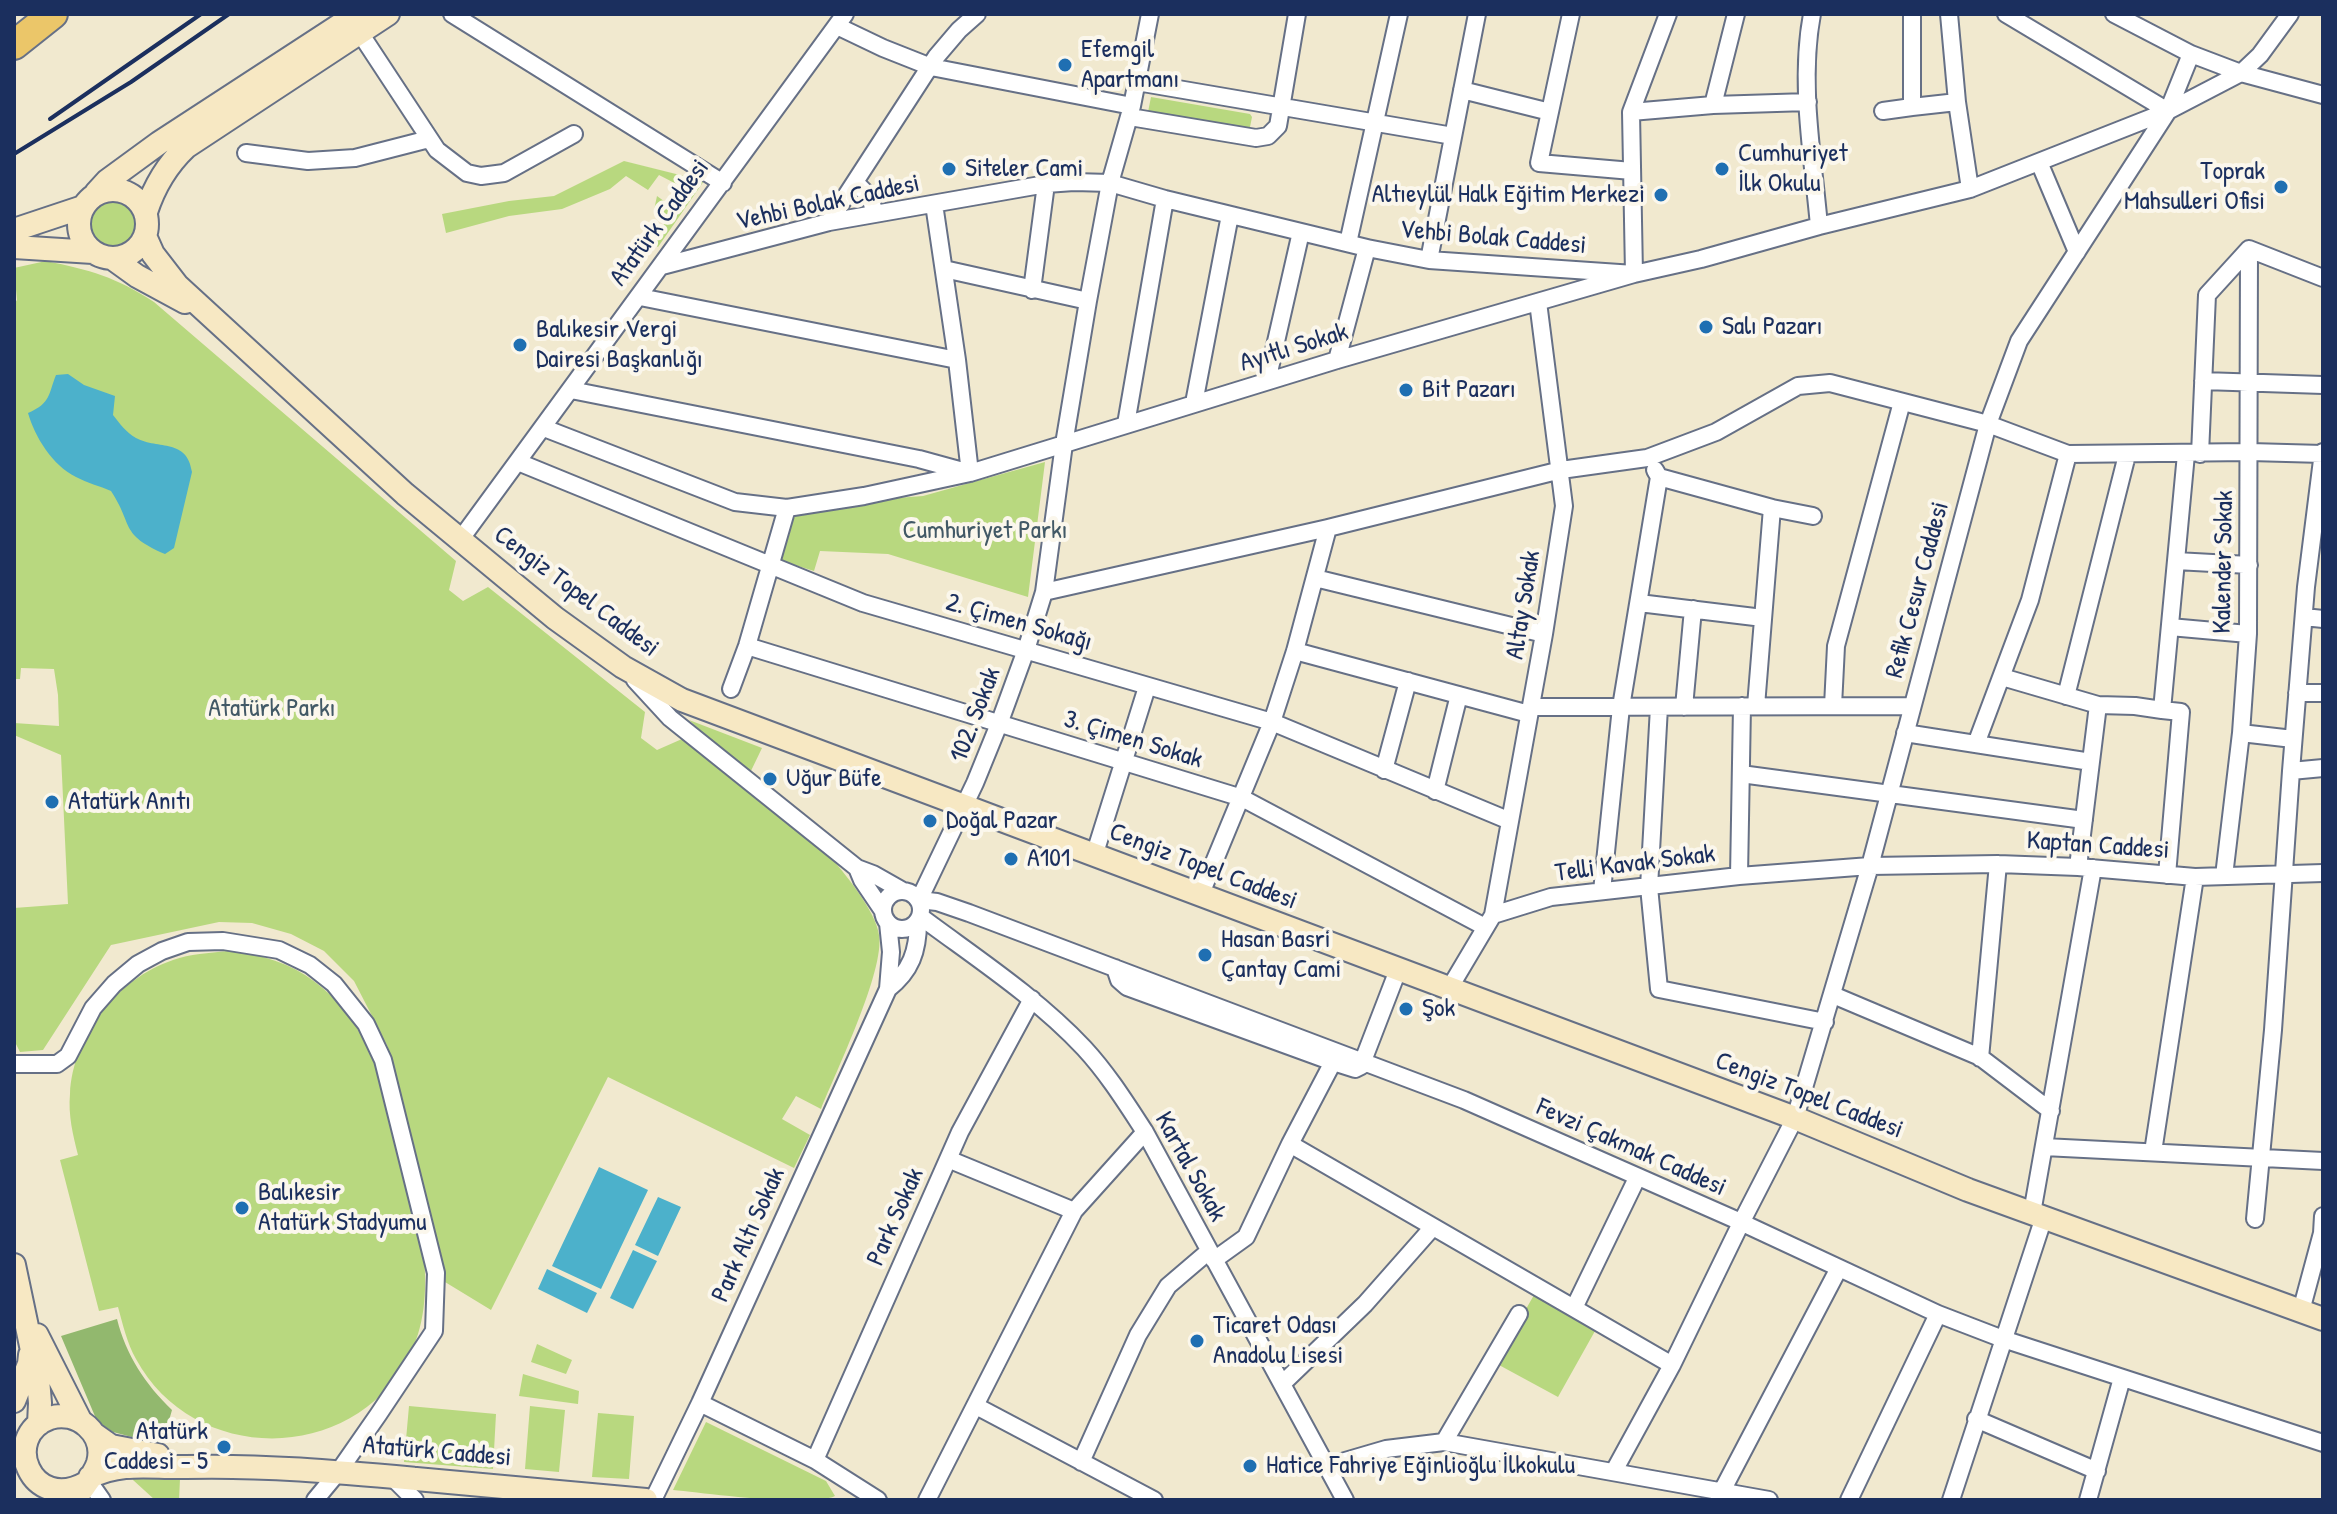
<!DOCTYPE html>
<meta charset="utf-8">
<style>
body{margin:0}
#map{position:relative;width:2337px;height:1514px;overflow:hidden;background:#f1e9cf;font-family:"Patrick Hand",sans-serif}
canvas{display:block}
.frame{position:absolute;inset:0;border:16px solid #1b2f5e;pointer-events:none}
</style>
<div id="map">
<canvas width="2337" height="1514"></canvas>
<div class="frame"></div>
</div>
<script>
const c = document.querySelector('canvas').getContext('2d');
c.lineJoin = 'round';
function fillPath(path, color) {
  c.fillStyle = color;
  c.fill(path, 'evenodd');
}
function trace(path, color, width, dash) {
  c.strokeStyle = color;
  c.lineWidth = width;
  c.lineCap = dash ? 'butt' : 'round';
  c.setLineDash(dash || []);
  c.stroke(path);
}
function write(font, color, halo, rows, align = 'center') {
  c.font = font + ' "Patrick Hand",sans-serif';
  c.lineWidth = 8;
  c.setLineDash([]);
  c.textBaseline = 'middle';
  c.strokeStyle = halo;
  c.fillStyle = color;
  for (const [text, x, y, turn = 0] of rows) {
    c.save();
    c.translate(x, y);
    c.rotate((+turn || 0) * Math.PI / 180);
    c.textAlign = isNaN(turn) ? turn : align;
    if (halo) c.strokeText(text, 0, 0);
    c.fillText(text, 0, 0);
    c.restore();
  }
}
const green = new Path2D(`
 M 1151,97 L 1250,114 L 1252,117 L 1250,127 L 1247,129 L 1148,112 Z
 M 624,161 L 704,181 L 658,247 L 647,240 L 650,224 L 660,231 L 667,219 L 654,210 L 657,196 L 676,210 L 688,190 L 659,175 L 648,190 L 626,176 L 610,189 L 562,209 L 509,216 L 446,233 L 442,214 L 509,201 L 554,196 Z
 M87 223a25 25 0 1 1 50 0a25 25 0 1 1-50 0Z
 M 46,261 C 90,270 116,277 154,302 L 456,561 L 449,590 L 463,601 L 488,587 L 645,712 L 641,738 L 657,750 L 682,739 L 827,853 C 843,871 876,911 879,935 C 885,970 836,1072 821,1109 L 796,1096 L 782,1119 L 810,1135 L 794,1168 L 608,1077 L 491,1310 L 445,1282 L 387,1045 L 354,981 L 324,951 L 291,934 L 252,923 L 219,922 L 111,945 L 43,1050 L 20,1052 L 14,1040 L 14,908 L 68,904 L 61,755 L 14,735 L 14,723 L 59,726 L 58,695 L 54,669 L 21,668 L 20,679 L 14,679 L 14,304 L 17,300 L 14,268 Z
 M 1045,462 L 1028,597 L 888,554 L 820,551 L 814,571 L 779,560 L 788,539 L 796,509 L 820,504 L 923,496 Z
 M 689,720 L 762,748 L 749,775 Z
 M 227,951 C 298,957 340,991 372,1054 L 424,1257 C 427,1291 425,1327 408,1358 C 352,1465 193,1465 136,1359 C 127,1343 123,1325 118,1307 L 99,1311 L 60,1160 L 78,1155 C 73,1135 68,1115 70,1094 C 73,1035 117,979 173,960 C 190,954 209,953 227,951 Z
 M 1534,1295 L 1595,1331 L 1558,1397 L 1499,1365 L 1527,1315 L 1526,1309 Z
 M 537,1344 L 572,1360 L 566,1374 L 531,1362 Z
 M 523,1374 L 579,1391 L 578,1404 L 519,1396 Z
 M 409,1406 L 496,1414 L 493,1469 L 404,1462 Z
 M 530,1406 L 565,1410 L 559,1472 L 525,1469 Z
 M 598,1413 L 634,1416 L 629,1479 L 592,1477 Z
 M 706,1422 L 826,1481 L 835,1496 C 810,1508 706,1493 673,1490 Z
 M 134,1476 L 180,1479 L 179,1500 L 155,1500 L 133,1480 Z`);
const forest = new Path2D(`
 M 117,1319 C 126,1355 145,1384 172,1410 L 162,1445 L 113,1432 L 97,1421 L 61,1336 Z`);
const water = new Path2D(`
 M 68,374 L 84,385 L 115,396 L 113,415 C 120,424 126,432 136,438 C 159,450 187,438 192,472 L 174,548 L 165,554 C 119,534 134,526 111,491 C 100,486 87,483 76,477 C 52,465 35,437 28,413 C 51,403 48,395 56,375 Z
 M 599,1167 L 648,1190 L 601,1289 L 552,1266 Z
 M 658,1197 L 681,1207 L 658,1256 L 635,1245 Z
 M 633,1250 L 657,1261 L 633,1309 L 610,1298 Z
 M 547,1269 L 597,1293 L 587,1313 L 538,1289 Z`);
const street = new Path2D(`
 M 452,14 L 723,183
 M 1150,14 L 1132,106 L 1110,183 L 1088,301 L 1064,444 L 1044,592 L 1026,650 L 999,724 L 975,783 L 919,900 L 937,902 L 969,913 L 1464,1100 L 1734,1219 L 1938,1314 L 2003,1339 L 2323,1443
 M 1571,14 L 1539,163 L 1632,171
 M 1812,14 C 1799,83 1813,157 1819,226
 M 1949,14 L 1957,102 L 1970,189
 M 2006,14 L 2168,111
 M 2114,14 L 2191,54 L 2241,73 L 2323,95
 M 837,26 L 883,48 L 931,67 L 1132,106
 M 360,33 L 437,150 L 467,173 L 481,176 L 504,173 L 574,134
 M 1137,82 L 1453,136
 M 1462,90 L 1550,112
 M 1713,105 L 1736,14
 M 1912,107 L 1957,102
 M 1883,111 L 1912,107 L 1912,14
 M 1631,112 L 1713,105 L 1808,102
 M 1130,117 L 1256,138 L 1268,136 L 1278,126 L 1297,14
 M 246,153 L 308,161 L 355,158 L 429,139
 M 2039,162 L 2077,252
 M 855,182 L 870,197 L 875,214
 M 829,222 L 936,57 L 959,30 L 977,14
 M 1348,243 L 1399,14
 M 2249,249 L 2323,278
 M 1429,260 L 1477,14
 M 662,266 L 829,222 L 1046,184 L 1074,182 L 1110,183 L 1165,199 L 1367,248 L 1429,260 L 1634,274 L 1701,259 L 1819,226 L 1970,189 L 2168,111 L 2241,73 L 2260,55 L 2290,14
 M 944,269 L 1088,301
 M 1032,290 L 1046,184
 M 640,297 L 957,360
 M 1337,360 L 1367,248
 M 1267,381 L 1301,232
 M 2203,381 L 2323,385
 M 571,390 L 919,459 L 970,473 L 957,360 L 934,204
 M 1194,403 L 1230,215
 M 1126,424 L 1165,199
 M 544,428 L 735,502 L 787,508 L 864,496 L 970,473 L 1337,360 L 1634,274 L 1631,112 L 1668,14
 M 2200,454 L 2207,295 L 2249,249
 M 518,462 L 863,603 L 1272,722 L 1510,821
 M 1655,470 L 1659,477 L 1772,508 L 1756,706
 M 1772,508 L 1813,516
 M 460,540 L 845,14
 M 2176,561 L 2249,565
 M 1315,578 L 1544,634
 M 1044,592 L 1328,528 L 1561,470 L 1647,458 L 1716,432 L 1798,386 L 1830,383 L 1988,424 L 2068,454 L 2250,452 L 2323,454
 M 1639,603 L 1763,618
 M 2304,617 L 2323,619
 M 2170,627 L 2248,634
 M 747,646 L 1242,798 L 1485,927
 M 1295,651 L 1529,714
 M 2002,677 L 2098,705 L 2135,706 L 2162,710
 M 635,680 L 670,718 L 857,868 L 873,874 L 903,891
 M 731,689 L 747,646 L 787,508
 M 2297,693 L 2323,693
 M 2066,696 L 2127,455
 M 1833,706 L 1836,646 L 1902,402
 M 1531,707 L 1911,706
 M 1659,707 L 1649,887 L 1659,989 L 1825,1022
 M 1684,707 L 1693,609
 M 1905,733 L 2091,762
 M 2241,733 L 2293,739
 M 1976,744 L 2030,600 L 2068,454
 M 1384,770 L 1408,681
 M 2291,771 L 2323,768
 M 1741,774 L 2084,820
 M 1435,791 L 1459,695
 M 1094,856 L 1147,687
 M 2078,867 L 2098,705
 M 857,868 L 862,880 L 883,911
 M 2167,875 L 2181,712 L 2162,710 L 2186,454
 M 1739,876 L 1742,706
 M 2224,876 L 2241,733 L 2248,634 L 2249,249
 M883 910a19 19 0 1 1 38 0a19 19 0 1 1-38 0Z
 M 1602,891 L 1621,707 L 1659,477
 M 1200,896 L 1272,722 L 1295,651 L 1328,528
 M 1493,915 L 1544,634 L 1564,506 L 1538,302
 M 921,917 C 976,958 1036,997 1084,1048 C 1108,1074 1126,1103 1145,1132 L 1345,1500
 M 1115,968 L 1119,980 L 1127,987 L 1333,1062
 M 888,989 C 911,971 918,951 918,922
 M 1449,989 L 1493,915 L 1551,897 L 1739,876 L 1870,866 L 1998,864 L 2078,867 L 2195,877 L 2323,873
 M 1833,995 L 1980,1057 L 2051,1111
 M 1980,1058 L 1998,864
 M 14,1064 L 57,1064 L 68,1056 L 93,1008 L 114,984 L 138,964 L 162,951 L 188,942 L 223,941 L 279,950 L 310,965 L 334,984 L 366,1024 L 383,1060 L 436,1273 L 434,1331 L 378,1415 L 339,1471 L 315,1500
 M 1290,1144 L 1672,1365
 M 2044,1147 L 2323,1161
 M 2153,1152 L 2195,877
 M 948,1159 L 1074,1211
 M 2032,1213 L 2093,868
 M 2255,1219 L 2273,1030 L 2291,771 L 2306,587 L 2323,452
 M 1214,1260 L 1246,1237 L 1290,1144 L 1333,1062 L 1355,1069 L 1361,1066 L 1398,970
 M 1574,1308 L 1637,1178
 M 2301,1311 L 2322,1233 L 2323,1216
 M 1282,1384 L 1365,1304 L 1433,1227
 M 700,1403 L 815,1460 L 878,1500
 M 976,1406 L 1154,1500
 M 1976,1419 L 2097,1471
 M 1444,1442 L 1519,1314
 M 815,1460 L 960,1132 L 1032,999
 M 1081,1462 L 1138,1335 L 1168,1286 L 1209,1251
 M 1328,1466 L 1386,1449 L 1444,1442 L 1769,1500
 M 1614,1471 L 1672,1365 L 1741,1223 L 1795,1118 L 1870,866 L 1988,424 L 2019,341 L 2168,111 L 2191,54
 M 392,1477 L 415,1500
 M 88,1480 L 102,1500
 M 1722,1491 L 1839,1268
 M 653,1500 L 700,1403 L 888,989 L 891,952 L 888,923
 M 927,1500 L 1074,1211 L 1145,1132
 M 1849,1500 L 1938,1314
 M 1951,1500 L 2044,1217
 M 2088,1500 L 2122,1378`);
const secondary = new Path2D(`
 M79 224a34 34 0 1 1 68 0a34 34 0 1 1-68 0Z
 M 96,193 L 107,181 L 159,143 L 357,14
 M 146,212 C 154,187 167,165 186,147 L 388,14
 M 14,230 L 83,207
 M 145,236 L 153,254 L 177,285 L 405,494 L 555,618 L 623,667 L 682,700 L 1795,1118 L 1968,1190 L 2323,1319
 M 14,247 L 93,252
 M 112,258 L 137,276 L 185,302
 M 14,1265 L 38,1379 L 40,1403 L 39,1424
 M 37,1335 L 80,1420
 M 14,1401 L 29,1364 L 30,1355
 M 94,1434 L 111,1446 L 158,1455
 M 90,1477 C 123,1461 151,1468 185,1467 C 263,1465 339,1472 416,1479 C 492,1486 569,1493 646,1500
 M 75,1500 C 82,1488 94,1476 98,1463 C 106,1434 77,1409 50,1418 C 0,1436 31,1514 86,1483`);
const highway = new Path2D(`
 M 14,45 L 53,14`);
const rail = new Path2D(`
 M 50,119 L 201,14
 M 14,154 L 131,82 L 229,14`);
const markers = [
 [1065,65,8,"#1f6fb2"],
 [949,169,8,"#1f6fb2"],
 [1722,169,8,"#1f6fb2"],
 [2281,187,8,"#1f6fb2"],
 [1661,195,8,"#1f6fb2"],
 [1706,327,8,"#1f6fb2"],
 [520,345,8,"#1f6fb2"],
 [1406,390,8,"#1f6fb2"],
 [770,779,8,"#1f6fb2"],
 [52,802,8,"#1f6fb2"],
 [930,821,8,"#1f6fb2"],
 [1011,859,8,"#1f6fb2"],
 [1205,955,8,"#1f6fb2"],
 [1406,1009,8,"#1f6fb2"],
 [242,1208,8,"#1f6fb2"],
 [1197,1341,8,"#1f6fb2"],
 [224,1447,8,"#1f6fb2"],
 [1250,1466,8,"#1f6fb2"]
];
const poiNames = [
 ["Efemgil",1081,50],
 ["Apartmanı",1081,80],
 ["Cumhuriyet",1738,154],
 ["İlk Okulu",1738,184],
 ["Siteler Cami",965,169],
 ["Toprak",2265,172,"right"],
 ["Mahsulleri Ofisi",2265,202,"right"],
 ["Altıeylül Halk Eğitim Merkezi",1645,195,"right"],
 ["Salı Pazarı",1722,327],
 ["Balıkesir Vergi",536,330],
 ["Dairesi Başkanlığı",536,360],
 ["Bit Pazarı",1422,390],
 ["Uğur Büfe",786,779],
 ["Atatürk Anıtı",68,802],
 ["Doğal Pazar",946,821],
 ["A101",1027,859],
 ["Hasan Basri",1221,940],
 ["Çantay Cami",1221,970],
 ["Şok",1422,1009],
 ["Balıkesir",258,1193],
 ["Atatürk Stadyumu",258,1223],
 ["Ticaret Odası",1213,1326],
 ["Anadolu Lisesi",1213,1356],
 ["Atatürk",208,1432,"right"],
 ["Caddesi - 5",208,1462,"right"],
 ["Hatice Fahriye Eğinlioğlu İlkokulu",1266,1466]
];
const streetNames = [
 ["Vehbi Bolak Caddesi",828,203,-12],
 ["Atatürk Caddesi",660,223,-54],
 ["Vehbi Bolak Caddesi",1493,238,5],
 ["Ayıtlı Sokak",1294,348,-17],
 ["Kalender Sokak",2224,562,-89],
 ["Refik Cesur Caddesi",1918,590,-75],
 ["Cengiz Topel Caddesi",576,592,37],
 ["Altay Sokak",1524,605,-81],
 ["2. Çimen Sokağı",1019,623,16],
 ["102. Sokak",976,715,-69],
 ["3. Çimen Sokak",1133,740,17],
 ["Kaptan Caddesi",2098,846,4],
 ["Telli Kavak Sokak",1635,864,-7],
 ["Cengiz Topel Caddesi",1203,867,21],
 ["Cengiz Topel Caddesi",1809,1096,21],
 ["Fevzi Çakmak Caddesi",1631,1148,24],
 ["Kartal Sokak",1190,1167,61],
 ["Park Sokak",896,1217,-66],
 ["Park Altı Sokak",749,1235,-66],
 ["Atatürk Caddesi",437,1452,5]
];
const parkNames = [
 ["Cumhuriyet Parkı",985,531],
 ["Atatürk Parkı",272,709]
];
fillPath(green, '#b8d87f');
fillPath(forest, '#92b86e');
fillPath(water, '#4cb1cb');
trace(street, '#667086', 20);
trace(secondary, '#667086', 26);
trace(highway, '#667086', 32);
trace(street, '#fff', 16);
trace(secondary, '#f7e8c3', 22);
trace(highway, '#ebc669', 28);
trace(rail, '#1b2f5e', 4);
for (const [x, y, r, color] of markers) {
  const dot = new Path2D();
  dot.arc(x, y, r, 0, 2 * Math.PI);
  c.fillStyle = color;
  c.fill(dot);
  trace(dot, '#fbf7ec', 3);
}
write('26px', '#1b2f5e', '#fbf7ec', poiNames, 'left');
write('26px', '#1b2f5e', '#fbf7ec', streetNames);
write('26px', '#425966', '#fbf7ec', parkNames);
</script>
